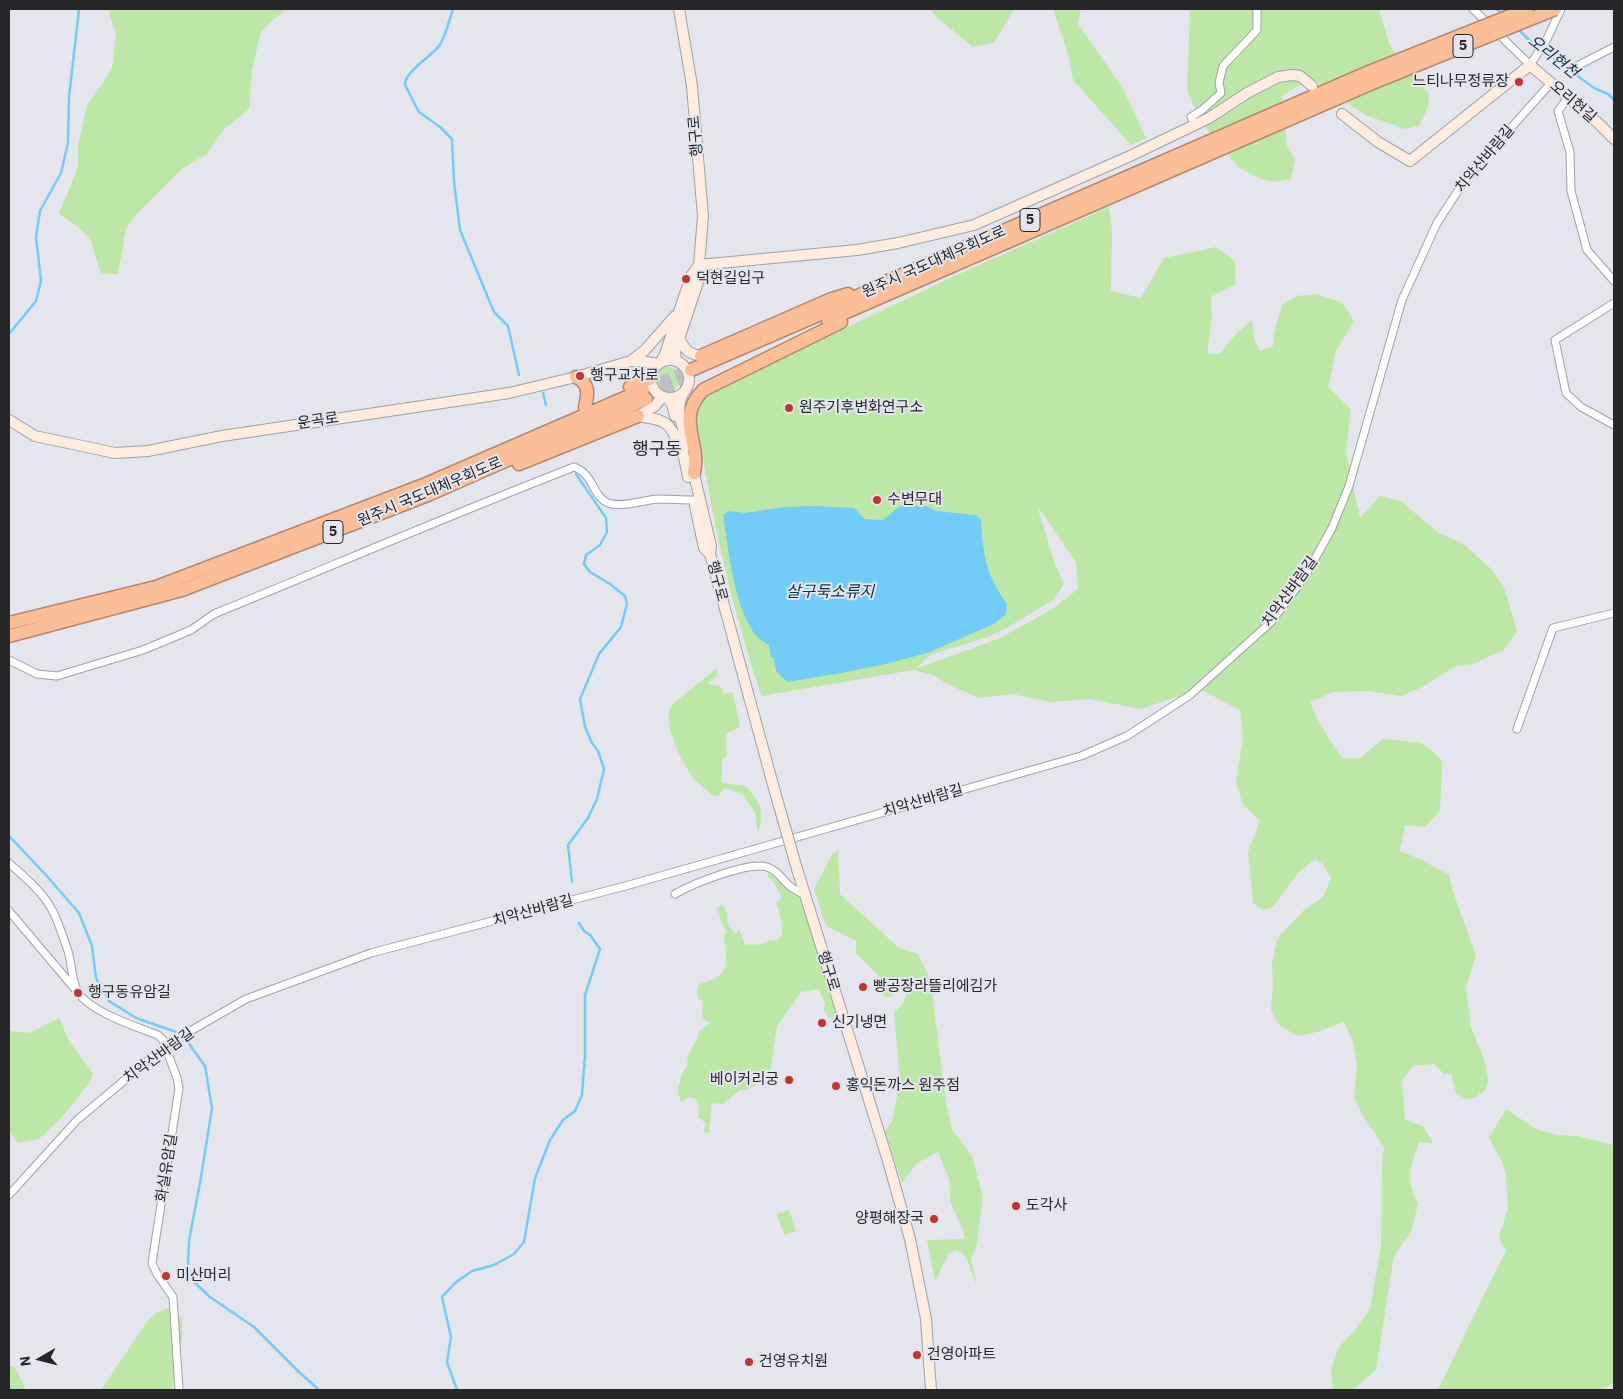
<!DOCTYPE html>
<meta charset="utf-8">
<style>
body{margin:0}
#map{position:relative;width:1623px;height:1399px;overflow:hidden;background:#e5e5ed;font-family:"IBM Plex Sans",sans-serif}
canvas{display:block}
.frame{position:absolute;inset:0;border:10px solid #27272a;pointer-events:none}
.north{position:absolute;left:15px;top:1334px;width:50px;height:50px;-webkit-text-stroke:4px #e5e5ed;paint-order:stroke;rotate:262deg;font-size:14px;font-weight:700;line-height:20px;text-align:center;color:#27272a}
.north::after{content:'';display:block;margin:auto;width:18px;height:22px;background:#27272a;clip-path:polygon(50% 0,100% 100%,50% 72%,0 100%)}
</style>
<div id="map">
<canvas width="1623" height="1399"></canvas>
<div class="frame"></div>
<div class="north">N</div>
</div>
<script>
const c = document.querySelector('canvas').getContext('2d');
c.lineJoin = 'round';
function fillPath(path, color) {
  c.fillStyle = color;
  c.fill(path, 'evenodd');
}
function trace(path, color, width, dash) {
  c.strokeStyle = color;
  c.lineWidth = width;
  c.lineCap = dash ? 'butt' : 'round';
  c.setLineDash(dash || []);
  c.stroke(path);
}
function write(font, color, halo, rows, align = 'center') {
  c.font = font + ' "IBM Plex Sans","Noto Sans KR",sans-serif';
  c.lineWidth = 4;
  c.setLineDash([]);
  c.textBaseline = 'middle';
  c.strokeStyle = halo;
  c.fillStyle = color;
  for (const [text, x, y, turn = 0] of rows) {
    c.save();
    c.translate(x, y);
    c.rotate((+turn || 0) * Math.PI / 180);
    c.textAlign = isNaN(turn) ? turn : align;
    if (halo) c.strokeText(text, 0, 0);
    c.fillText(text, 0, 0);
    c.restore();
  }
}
const green = new Path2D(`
 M 108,9 L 286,9 L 261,31 L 252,70 L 249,109 L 223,130 L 207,154 L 182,169 L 136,215 L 126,228 L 118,274 L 101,274 L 90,238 L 78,227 L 59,214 L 78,167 L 78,145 L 87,106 L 112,69 L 116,34 Z
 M 931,9 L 1014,9 L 994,43 L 973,47 L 936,17 Z
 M 1053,9 L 1081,9 L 1078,24 L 1122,87 L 1146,138 L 1131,145 L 1073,80 L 1069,57 Z
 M 1190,9 L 1379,9 L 1390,46 L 1429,94 L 1428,107 L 1419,126 L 1405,129 L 1365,115 L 1311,78 L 1282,96 L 1287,146 L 1295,160 L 1291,179 L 1273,182 L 1259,178 L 1239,168 L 1201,122 L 1187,90 Z
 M 1109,207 L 1112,230 L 1111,291 L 1141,298 L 1164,258 L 1216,247 L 1235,261 L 1236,284 L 1211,297 L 1212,316 L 1207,354 L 1220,353 L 1236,334 L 1252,320 L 1254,338 L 1260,351 L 1273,346 L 1274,333 L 1282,305 L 1297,296 L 1316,294 L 1343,303 L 1354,321 L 1336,351 L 1328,387 L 1351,409 L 1346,452 L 1360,518 L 1380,496 L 1401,501 L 1438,533 L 1462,543 L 1490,568 L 1504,587 L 1517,631 L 1504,650 L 1473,664 L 1456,666 L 1422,687 L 1401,696 L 1368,691 L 1333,692 L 1310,702 L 1319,723 L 1342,758 L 1360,758 L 1383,739 L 1422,743 L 1442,760 L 1440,811 L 1425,827 L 1405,825 L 1400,851 L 1422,860 L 1449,875 L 1453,892 L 1476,955 L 1466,988 L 1471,1027 L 1485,1062 L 1488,1080 L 1486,1089 L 1475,1098 L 1466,1099 L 1456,1093 L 1451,1073 L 1444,1074 L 1434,1064 L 1413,1066 L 1402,1080 L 1405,1120 L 1423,1126 L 1433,1143 L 1419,1142 C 1410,1168 1405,1178 1418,1204 L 1411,1232 L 1394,1256 L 1376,1369 L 1353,1390 L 1333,1390 L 1331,1373 L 1334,1359 L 1340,1346 L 1355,1330 L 1370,1309 L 1381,1245 L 1382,1167 L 1384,1147 L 1363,1116 L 1354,1097 L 1357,1065 L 1352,1039 L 1344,1022 L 1317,1032 L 1297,1036 L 1279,1025 L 1271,1010 L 1273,987 L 1272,963 L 1277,939 L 1304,910 L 1323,897 L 1331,878 L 1322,863 L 1314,860 L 1299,872 L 1273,907 L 1263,910 L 1253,903 L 1248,852 L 1260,821 L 1242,803 L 1236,781 L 1243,739 L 1240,710 L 1200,689 L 1141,709 L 1090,699 L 1051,702 L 1011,694 L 979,698 L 945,683 L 934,675 L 913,670 L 762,696 C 752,670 745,643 737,616 C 719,551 707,484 696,418 L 697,410 L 704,396 L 948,279 ZM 1037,506 L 1076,562 L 1078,589 L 1054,608 L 998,639 L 915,669 L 930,655 L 985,638 L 1007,628 L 1053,600 L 1064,584 L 1055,564 Z
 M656 379a12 12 0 1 1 24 0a12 12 0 1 1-24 0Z
 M 717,668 L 717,676 L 708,684 L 720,686 L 723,694 L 733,692 L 740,727 L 726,734 L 727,756 L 722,759 L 722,783 L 746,786 C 762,804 764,811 758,834 L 755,812 L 742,794 L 725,788 L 718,796 L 711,795 C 706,788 699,785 694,779 C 683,764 659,720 673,704 Z
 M 838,850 L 840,894 L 899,948 L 918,954 L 932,983 L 934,1008 L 946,1103 L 952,1129 L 972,1156 L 983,1197 L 976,1248 L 971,1259 L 977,1286 L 966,1257 L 958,1250 L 949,1253 L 935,1281 L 927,1240 L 965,1239 L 963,1230 L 951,1203 L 949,1179 L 938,1152 L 917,1163 L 902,1183 L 885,1131 L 892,1122 L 900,1080 L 894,1013 L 904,1002 L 906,993 L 902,990 L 889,998 L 883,995 L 881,978 L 856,953 L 856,941 L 826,926 L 814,889 L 832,855 Z
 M 769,874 L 775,876 L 803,896 L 842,1020 L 828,1017 L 826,1012 L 823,1011 L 825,1004 L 819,989 L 801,992 L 777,1026 L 769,1079 L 759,1083 L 749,1089 L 740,1090 L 723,1104 L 712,1103 L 709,1133 L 703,1132 L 706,1124 L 701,1119 L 698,1119 L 699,1108 L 696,1099 L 688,1097 L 681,1103 L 678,1091 L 682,1073 L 687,1066 L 688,1055 L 697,1039 L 699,1031 L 710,1023 L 702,1018 L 703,1001 L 698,998 L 697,991 L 699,984 C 732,976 727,964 724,935 L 727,932 L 720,919 L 719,911 L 715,908 L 723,905 L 728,915 C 724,923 730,928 736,934 L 739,929 L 745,944 C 761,947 762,941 777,940 L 782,935 C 783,924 779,914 777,903 L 782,897 L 772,880 L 767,877 Z
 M 59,1018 L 69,1041 L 93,1074 L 88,1085 L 61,1118 L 39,1139 L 18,1143 L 9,1131 L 9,1031 L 29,1033 Z
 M 1506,1109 L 1536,1129 L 1557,1135 L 1576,1136 L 1614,1145 L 1614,1383 L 1601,1390 L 1438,1390 L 1480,1303 L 1506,1251 L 1499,1237 L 1508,1208 L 1506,1177 L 1503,1163 L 1489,1138 Z
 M 789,1210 L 796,1231 L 784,1235 L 777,1214 Z
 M 172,1307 L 182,1319 L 182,1340 L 172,1390 L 101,1390 L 148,1320 L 157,1312 Z
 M 9,1366 L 15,1368 L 26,1390 L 9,1390 Z`);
const water = new Path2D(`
 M 814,506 L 854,508 L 865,519 L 883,520 L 900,506 L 926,506 L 936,511 L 976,515 L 981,520 C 983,555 986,575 1007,604 L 1006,614 L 994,624 L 927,653 L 890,663 L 847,672 L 787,682 L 776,671 L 774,658 L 771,657 L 769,645 C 764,642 757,638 754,633 C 733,602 729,552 723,515 L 729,511 L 745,513 L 784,507 Z`);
const stream = new Path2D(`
 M 453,9 C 449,21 446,36 439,46 C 431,57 404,72 405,85 L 419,112 L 440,127 L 452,139 L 454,182 L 460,230 L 494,312 L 508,326 L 519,375
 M 1497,9 L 1503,15
 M 1518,29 L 1529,40 L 1594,88 L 1608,94 L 1614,100
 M 9,334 L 36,301 L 41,281 L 36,237 L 40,211 L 61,173 L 68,143 L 69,97 L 79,9
 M 543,393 L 546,405
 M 9,836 L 45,874 L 79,913 L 92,946 L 96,978 L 109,1001 L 136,1018 L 182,1034 L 205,1066 L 212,1108 L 201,1177 L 189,1241 L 188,1266 L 192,1280 L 210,1297 L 254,1327 L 299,1372 L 319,1390
 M 572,882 L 568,845 L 588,818 L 597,799 L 604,769 L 598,751 L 592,743 L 585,727 L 580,699 L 599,654 L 621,627 L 627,604 L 625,596 L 610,584 L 590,572 L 584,564 L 586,555 L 600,545 L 607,532 L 606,518 L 576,474
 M 457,1390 L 447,1362 L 451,1337 L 442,1297 L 455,1283 L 472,1271 L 494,1265 L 514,1254 L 524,1242 L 535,1178 L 550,1140 L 563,1120 L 575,1111 L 582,1095 L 585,1056 L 585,995 L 600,949 L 590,935 L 584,931 L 579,923`);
const highwayTunnel = new Path2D(`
 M 643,390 L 691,370
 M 646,399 L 695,377`);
const street = new Path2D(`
 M 1473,9 L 1530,65 L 1547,39 L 1561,9
 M 1573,68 L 1614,47
 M 1568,98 L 1558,111 L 1570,152 L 1571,191 L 1587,250 L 1614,281
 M 1195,124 L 1191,117 L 1202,110 L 1221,93 L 1219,83 L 1223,66 L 1257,30 L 1257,9
 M 1614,303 L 1555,340 L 1566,393 L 1581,407 L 1614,425
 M 9,660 L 37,674 L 57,676 L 143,650 L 191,630 L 214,614 C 334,565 453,514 574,467 C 594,474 592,496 608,503 C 621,508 644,500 658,499 C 670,499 682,500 693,500
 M 1517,729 L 1553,628 L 1614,613
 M 9,863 C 23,876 41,890 51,908 C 58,920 63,937 68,951 C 72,964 71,979 78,992 C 90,1012 137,1027 158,1035 L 163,1040 L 177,1078 L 179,1088 L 152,1263 L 157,1274 L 173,1297 L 179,1390
 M 675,894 C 692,884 749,861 767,867 C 779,871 782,880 791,887 C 795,890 800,892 805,895
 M 9,911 L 75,989
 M 192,1030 L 246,999 L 371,953 L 629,885 L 1081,756 L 1127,736 L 1190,695 L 1271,622 L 1306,575 L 1332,528 L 1349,486 L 1402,300 L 1437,223 L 1467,177 L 1551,83
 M 9,1195 L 77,1120 L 156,1054`);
const secondary = new Path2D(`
 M 1342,114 L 1378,142 L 1410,161 L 1530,65 L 1598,123 L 1614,139
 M 680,339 C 684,350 690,354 701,356
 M651 379a19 19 0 1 1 38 0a19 19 0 1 1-38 0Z
 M 676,360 L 675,351 L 700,276 L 699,265 L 703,216 L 692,86 L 679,9
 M 631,361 L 645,350 L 675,316
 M 661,362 L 665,354 L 691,276 L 699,265 L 857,250 L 898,243 L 974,225 L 1130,156 L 1209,118 L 1247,93 L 1278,77 L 1292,75 L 1300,76 L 1312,86
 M 683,394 C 674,409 684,429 687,445
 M 667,398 L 672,404 L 675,416
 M 638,416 C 663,420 671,420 678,446
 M 638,416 L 655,406 L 662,397
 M 9,420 L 35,436 L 115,453 L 148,451 L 222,436 L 509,393 L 576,377 L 631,361 L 641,361 L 658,364
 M 680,437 L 688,477
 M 692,466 L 711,546 L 710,554 L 775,792
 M 695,506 L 704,548 L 710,554
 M 797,869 L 888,1161 L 910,1239 L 926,1319 L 931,1390`);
const highway = new Path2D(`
 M 828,320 L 1370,84
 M 701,356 L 829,300 L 848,294
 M 691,370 L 825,312 L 886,282 L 1369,72
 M 576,377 C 590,383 588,395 585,407
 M 630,387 L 651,378
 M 519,464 L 638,416
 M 694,473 C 701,441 675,420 703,390 L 841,322
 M 9,623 L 156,587 L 426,484 L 643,390
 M 9,636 L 182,590 L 428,495 L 646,399`);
const streetBridge = new Path2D(`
 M 156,1054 L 192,1030`);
const secondaryBridge = new Path2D(`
 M 775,792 L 797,869`);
const highwayBridge = new Path2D(`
 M 1369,72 L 1527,9
 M 1370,84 L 1555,9`);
const markers = [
 [1519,82,5,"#c23333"],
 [686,279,5,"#c23333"],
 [580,376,5,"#c23333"],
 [789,408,5,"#c23333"],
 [877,500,5,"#c23333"],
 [863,987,5,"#c23333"],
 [78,993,5,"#c23333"],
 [822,1023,5,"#c23333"],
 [789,1080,5,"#c23333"],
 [836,1086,5,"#c23333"],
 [1016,1206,5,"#c23333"],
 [934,1219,5,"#c23333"],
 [166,1276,5,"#c23333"],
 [917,1355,5,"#c23333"],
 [749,1362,5,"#c23333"]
];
const shields = [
 [1463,46,20],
 [1030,220,20],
 [333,532,20]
];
const shieldNames = [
 ["5",1463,46],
 ["5",1030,220],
 ["5",333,532]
];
const poiNames = [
 ["느티나무정류장",1509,82,"right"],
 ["덕현길입구",696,279],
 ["행구교차로",590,376],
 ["원주기후변화연구소",799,408],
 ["수변무대",887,500],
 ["빵공장라뜰리에김가",873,987],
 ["행구동유암길",88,993],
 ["신기냉면",832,1023],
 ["베이커리궁",779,1080,"right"],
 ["홍익돈까스 원주점",846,1086],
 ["도각사",1026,1206],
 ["양평해장국",924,1219,"right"],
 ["미산머리",176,1276],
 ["건영아파트",927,1355],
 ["건영유치원",759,1362]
];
const streetNames = [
 ["오리현길",1573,102,41],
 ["행구로",696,136,-95],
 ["치악산바람길",1485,159,-50],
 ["원주시 국도대체우회도로",934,262,-24],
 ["운곡로",318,421,-9],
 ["원주시 국도대체우회도로",430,492,-23],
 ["행구로",717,581,75],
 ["치악산바람길",1290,592,-54],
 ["치악산바람길",923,801,-16],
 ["치악산바람길",533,911,-15],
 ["행구로",828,971,73],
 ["치악산바람길",159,1056,-36],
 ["화실유암길",167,1168,-81]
];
const waterNames = [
 ["오리현천",1553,57,38],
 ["살구둑소류지",830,592]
];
const quarterNames = [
 ["행구동",657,450]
];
fillPath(green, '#bce7a7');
fillPath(water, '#73ccf7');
trace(stream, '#73ccf7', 2.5);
trace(highwayTunnel, '#bfbfc6', 12, [12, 6]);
trace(street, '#a0a0a8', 9);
trace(secondary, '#a0a0a8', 12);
trace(highway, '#b18970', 15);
trace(street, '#fff', 7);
trace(secondary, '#feece0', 10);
trace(highway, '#fcbe96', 12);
trace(streetBridge, '#a0a0a8', 9, []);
trace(secondaryBridge, '#a0a0a8', 12, []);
trace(highwayBridge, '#b18970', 15, []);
trace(streetBridge, '#fff', 7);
trace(secondaryBridge, '#feece0', 10);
trace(highwayBridge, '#fcbe96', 12);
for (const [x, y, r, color] of markers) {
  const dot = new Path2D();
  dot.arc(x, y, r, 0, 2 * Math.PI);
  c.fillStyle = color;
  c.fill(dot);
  trace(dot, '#e5e5ed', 2);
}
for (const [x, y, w] of shields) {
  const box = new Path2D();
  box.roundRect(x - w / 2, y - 11.5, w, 23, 4);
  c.fillStyle = '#e5e5ed';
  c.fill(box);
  trace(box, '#27272a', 1);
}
write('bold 14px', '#27272a', null, shieldNames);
write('15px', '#27272a', '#e5e5ed', poiNames, 'left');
write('15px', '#27272a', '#e5e5ed', streetNames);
write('italic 16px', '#0b3446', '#e5e5ed', waterNames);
write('18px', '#27272a', '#e5e5ed', quarterNames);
</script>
